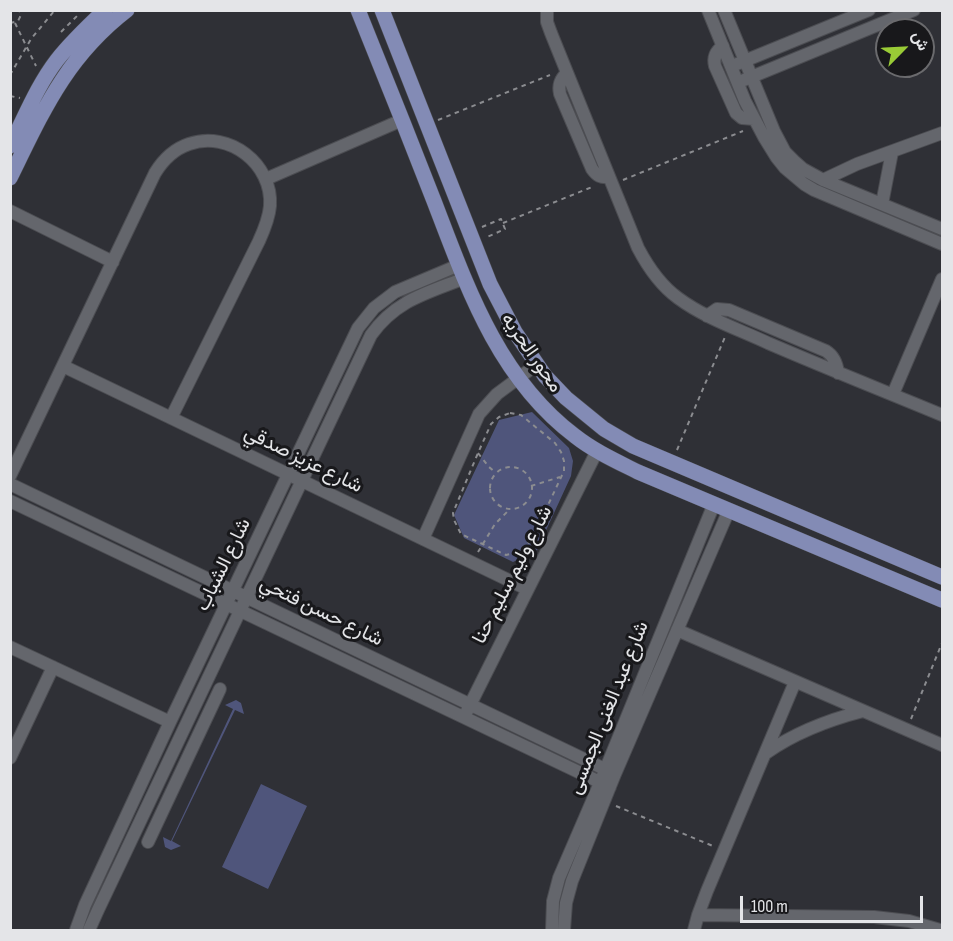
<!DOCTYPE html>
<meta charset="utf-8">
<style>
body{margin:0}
#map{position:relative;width:953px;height:941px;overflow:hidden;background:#2f3036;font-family:"Sofia Sans Condensed",Vazirmatn,sans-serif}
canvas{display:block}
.frame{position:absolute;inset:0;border:12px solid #e4e5e8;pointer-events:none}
.north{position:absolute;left:875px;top:18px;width:60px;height:60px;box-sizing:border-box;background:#18181b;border:2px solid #6a6a6d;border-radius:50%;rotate:66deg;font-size:16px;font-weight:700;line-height:24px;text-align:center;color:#e4e5e8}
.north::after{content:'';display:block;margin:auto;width:21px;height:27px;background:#99cb36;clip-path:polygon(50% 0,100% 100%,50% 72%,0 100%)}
.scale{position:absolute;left:740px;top:896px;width:183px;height:27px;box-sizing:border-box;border:3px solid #e4e5e8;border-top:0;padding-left:8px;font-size:18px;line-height:21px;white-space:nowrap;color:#e4e5e8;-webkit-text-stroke:4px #18181b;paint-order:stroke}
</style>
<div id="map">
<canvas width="953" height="941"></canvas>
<div class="frame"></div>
<div class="north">ش</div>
<div class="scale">100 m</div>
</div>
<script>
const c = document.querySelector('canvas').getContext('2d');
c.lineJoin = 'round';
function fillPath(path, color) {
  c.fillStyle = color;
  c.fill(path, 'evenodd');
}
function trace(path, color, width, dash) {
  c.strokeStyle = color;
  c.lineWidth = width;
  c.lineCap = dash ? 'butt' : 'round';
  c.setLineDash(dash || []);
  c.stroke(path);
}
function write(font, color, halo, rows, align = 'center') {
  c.font = font + ' "Sofia Sans Condensed",Vazirmatn,sans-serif';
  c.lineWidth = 6;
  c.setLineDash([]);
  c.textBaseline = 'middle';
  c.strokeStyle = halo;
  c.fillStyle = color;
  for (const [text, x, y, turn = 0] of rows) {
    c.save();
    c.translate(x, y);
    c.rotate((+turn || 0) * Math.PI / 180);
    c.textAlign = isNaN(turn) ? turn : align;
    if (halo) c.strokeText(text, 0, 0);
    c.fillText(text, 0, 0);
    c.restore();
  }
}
const green = new Path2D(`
 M 532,412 L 569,448 L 573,461 L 571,476 L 537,550 L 513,562 L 464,538 L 454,515 L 499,420 Z
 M 236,700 L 241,703 L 244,714 L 235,710 L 172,841 L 181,846 L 171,850 L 165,847 L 163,837 L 171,841 L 233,709 L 225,705 Z
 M 261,784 L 307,806 L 268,889 L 222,867 Z`);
const path = new Path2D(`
 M 10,23 L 18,21 L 21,15 L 19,10
 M 15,23 L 36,66
 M 61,32 L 80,13
 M 10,75 L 31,39 L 55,10
 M 10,96 L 20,98
 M 438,120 L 550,75
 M 623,180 L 743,131
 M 503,223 L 592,187
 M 482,227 L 501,219 L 505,229 L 485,238
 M 510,413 L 521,415 L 555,443 L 561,452 L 564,461 L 564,471 L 534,535 L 527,545 L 518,552 L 506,555 L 461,534 L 454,520 L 453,513 L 455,508 L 478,453 L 491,424 L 499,417 Z
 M 677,450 L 725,337
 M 478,453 L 489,467 L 496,473
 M490 488a21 21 0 1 1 42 0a21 21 0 1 1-42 0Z
 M 531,486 L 560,477
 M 478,552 L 495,524 L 510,509
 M 911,719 L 942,643
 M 616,806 L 713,846`);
const minor = new Path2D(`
 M 547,10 L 547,22 L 551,33 L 638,248 C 648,267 660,285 678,298 C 705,318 738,329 768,343 C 826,368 884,391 942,415
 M 708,10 L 745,101 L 764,137 L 777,158 L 785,168 L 804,184 L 814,190 L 942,244
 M 724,10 L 774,131 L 785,152 L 794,161 L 803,169 L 823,180 L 942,229
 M 723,46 C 716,51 713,58 715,66 L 736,113 L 742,118 L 754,119
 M 737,64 L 869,10
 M 567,73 C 560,79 558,85 560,94 L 592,169 C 597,176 601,178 609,177
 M 744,80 L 914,10
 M 266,179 L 402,120
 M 823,180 L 857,164 L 942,133
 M 882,204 L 892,152
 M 10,211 L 113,262
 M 707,316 L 717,309 L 729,310 L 826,351 C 834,356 837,364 838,373
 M 63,366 L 527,589
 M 893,394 L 942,279
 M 10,476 L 155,173 C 163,160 174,149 189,144 C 229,130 273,164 270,206 C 269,218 264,230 259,241 L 171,418
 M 10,484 L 615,774
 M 10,501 L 610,787
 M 423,539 L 479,414 L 497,394 L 536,365
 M 677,630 L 942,745
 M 10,647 L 170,722
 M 467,711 L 597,451
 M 766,753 C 796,732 828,720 863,711
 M 10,758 L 53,667
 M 148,842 L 220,689
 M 698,915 L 874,917 L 909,921 L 940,930
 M 76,930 L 85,905 L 170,722 L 358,328 L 374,308 L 395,292 L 459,265
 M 89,930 L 98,910 L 371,335 C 396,300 427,293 465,278
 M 552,930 L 553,901 L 559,878 L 600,783 L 714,504
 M 564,930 L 566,903 L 572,881 L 615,774 L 729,510
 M 694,930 L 698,915 L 707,891 L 795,682`);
const major = new Path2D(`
 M 358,10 C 384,74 409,137 434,201 C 467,287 498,378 575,436 C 594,451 616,461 638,472 L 942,600
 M 382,10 L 490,284 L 515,332 L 545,376 L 566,398 L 604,429 L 633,446 L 942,577
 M 10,146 C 25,117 37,86 57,60 C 71,42 88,26 105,10
 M 10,178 C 43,111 66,57 127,10`);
const streetNames = [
 ["محور الحريه",531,353,55],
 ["شارع عزيز صدقي",303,460,26],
 ["شارع الشباب",224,565,-64],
 ["شارع وليم سليم حنا",513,575,-63],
 ["شارع حسن فتحي",321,612,26],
 ["شارع عبد الغنى الجمسى",609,708,-68]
];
fillPath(green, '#4f557b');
trace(minor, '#4c4d52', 14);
trace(major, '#4c4d52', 16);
trace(path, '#8b8c90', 2, [4.5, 4.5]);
trace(minor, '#64666c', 12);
trace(major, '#838bb5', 15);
write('20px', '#e4e5e8', '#18181b', streetNames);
</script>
